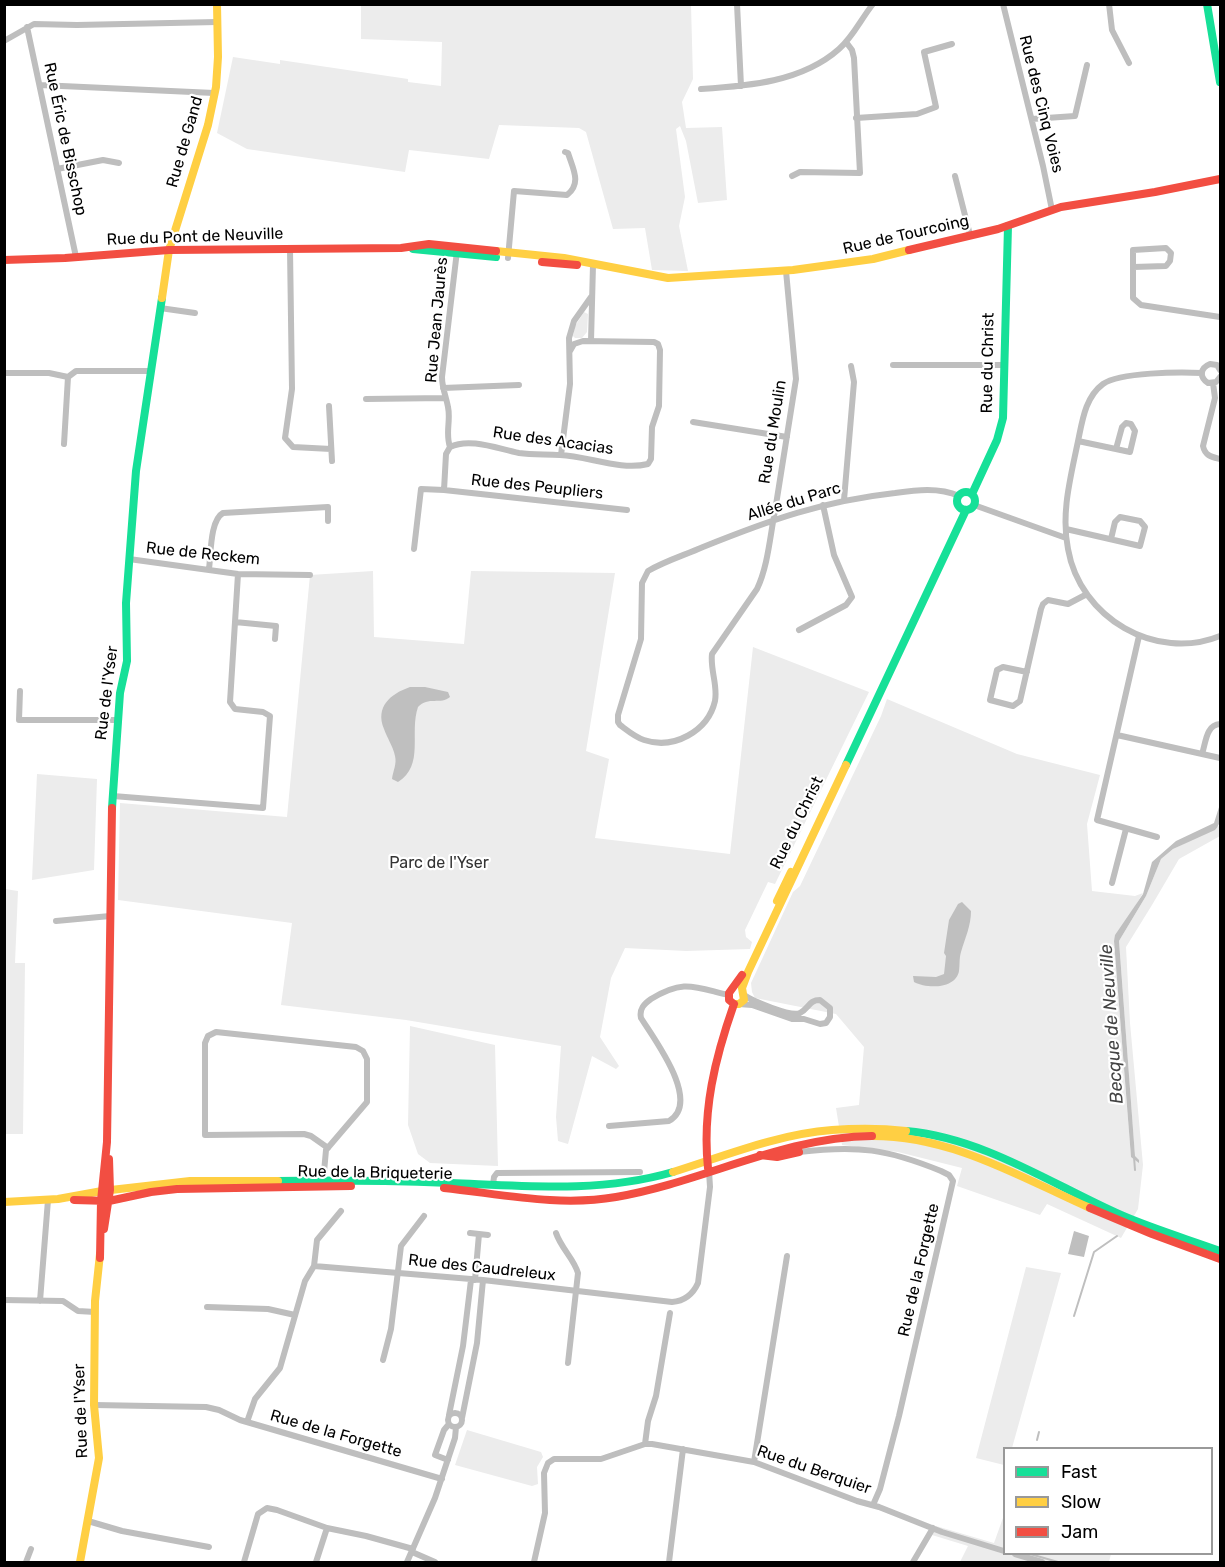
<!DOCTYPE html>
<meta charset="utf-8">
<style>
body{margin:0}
#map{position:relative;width:1225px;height:1567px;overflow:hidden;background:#fff;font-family:Rubik,sans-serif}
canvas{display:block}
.frame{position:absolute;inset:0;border:6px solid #000;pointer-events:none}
.legend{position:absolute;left:1003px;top:1447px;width:210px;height:108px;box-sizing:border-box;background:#fff;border:2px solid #999;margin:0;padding:8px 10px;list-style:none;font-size:18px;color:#000}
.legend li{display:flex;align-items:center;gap:12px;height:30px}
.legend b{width:30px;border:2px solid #999}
</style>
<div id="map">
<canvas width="1225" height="1567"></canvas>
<div class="frame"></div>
<ul class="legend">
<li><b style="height:8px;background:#16e098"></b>Fast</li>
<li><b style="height:8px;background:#ffcf43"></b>Slow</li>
<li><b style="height:8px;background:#f24e42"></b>Jam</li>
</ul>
</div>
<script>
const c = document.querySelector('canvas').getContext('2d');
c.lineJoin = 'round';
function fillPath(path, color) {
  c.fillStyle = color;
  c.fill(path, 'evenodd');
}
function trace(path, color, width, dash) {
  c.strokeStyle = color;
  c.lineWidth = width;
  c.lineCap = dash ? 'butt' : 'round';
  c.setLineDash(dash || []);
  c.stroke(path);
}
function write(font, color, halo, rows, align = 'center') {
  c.font = font + ' Rubik,sans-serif';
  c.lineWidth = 4.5;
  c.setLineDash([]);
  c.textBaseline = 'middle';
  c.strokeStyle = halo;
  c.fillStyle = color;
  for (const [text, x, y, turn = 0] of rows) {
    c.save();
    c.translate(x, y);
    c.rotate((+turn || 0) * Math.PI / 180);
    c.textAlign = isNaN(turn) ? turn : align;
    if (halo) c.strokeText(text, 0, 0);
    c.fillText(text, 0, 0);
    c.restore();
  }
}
const green = new Path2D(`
 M 361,5 L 691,5 L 693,79 L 682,102 L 686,128 L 722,127 L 727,200 L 698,203 L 686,141 L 680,126 L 676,129 L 685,197 L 679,226 L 688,271 L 652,270 L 645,228 L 613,229 L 586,132 L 579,128 L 499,125 L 489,159 L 409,150 L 405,172 L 247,149 L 217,133 L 233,57 L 280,64 L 280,60 L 408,79 L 408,82 L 441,86 L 442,42 L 361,39 Z
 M 584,312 L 588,314 L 587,332 L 582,338 L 575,338 L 573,336 L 575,326 Z
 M 373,571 L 374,637 L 464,644 L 471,571 L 615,573 L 586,751 L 609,759 L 595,838 L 730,854 L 753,647 L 869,692 L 775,884 L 768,882 L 745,930 L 746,937 L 752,942 L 750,949 L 686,951 L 625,948 L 611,978 L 600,1037 L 619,1066 L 616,1069 L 592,1056 L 568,1144 L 558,1141 L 556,1117 L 561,1046 L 406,1020 L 281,1005 L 292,923 L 118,900 L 120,803 L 287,817 L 310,575 Z
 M 887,699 L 1017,754 L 1100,775 L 1087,824 L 1092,891 L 1135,896 L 1143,893 L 1114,941 L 1131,1157 L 1135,1157 L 1119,941 L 1146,896 L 1161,859 L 1173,849 L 1219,826 L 1220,819 L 1220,836 L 1179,859 L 1152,905 L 1126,947 L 1130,1023 L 1143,1165 L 1138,1209 L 1121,1238 L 1047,1204 L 1040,1215 L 957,1186 L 962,1168 L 898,1152 L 842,1145 L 836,1108 L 859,1105 L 864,1047 L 836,1014 L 755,998 L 752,992 L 751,983 L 793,892 L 800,886 L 881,716 Z
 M 37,774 L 97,779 L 94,870 L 32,880 Z
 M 5,889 L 18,891 L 15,963 L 25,963 L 23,1134 L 5,1134 Z
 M 410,1026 L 495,1045 L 498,1166 L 430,1163 L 418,1154 L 408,1125 Z
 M 1026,1267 L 1061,1273 L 1012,1448 L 1004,1448 L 1004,1465 L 976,1458 Z
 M 467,1430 L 541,1452 L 543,1457 L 537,1467 L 538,1484 L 532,1486 L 455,1465 Z
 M 1004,1515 L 1004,1554 L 1111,1554 L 1109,1562 L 960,1562 L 968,1546 L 932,1535 L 936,1526 L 994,1543 Z`);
const water = new Path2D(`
 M 410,687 L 425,687 L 448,692 L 450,697 C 441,705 428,696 418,707 C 409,733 425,765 398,782 L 392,779 C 393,771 397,764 395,756 C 393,746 387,738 384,729 C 375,707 390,694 410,687 Z
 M 1220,804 C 1221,813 1222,823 1215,830 L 1173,849 L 1161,859 L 1146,896 L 1119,941 L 1135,1156 L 1139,1160 L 1139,1163 L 1131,1157 L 1114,941 L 1115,935 L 1143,894 L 1152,862 L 1176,841 L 1214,823 Z
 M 962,902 L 971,911 C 971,926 965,938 961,952 C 959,959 960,964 959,971 C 956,989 927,989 914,982 L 913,976 L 936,977 L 944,974 L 946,956 L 944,953 L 949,920 L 958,904 Z
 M 1074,1231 L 1089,1236 L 1084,1257 L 1068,1254 Z`);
const stream = new Path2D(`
 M 1134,1157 L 1135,1170
 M 1074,1316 L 1094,1252 L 1117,1236
 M 1037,1440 L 1039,1432
 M 1004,1544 L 1004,1545
 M 1030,1554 L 1058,1562`);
const street = new Path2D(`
 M 737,4 L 741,86
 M 1003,4 L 1043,166 L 1052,210
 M 1109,4 L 1112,30 L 1129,63
 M 27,27 L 76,257
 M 4,41 L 34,24 L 77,25 L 217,22
 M 40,85 L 214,93
 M 701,89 C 748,86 802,82 839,49 C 853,37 861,19 873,4
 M 856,118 L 917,114 L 936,107 L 924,52 L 952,44
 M 1032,119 L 1075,116 L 1087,65
 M 57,169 L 103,160 L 119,163
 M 792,176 L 800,172 L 860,173 L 854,58 L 852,50 L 846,42
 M 955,176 L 970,235
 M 290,249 L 292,389 L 285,438 L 293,447 L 331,449
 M 508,258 L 514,191 L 567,195 C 582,183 573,169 568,153 L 565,152
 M 1133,267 L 1166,266 L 1170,261 L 1171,253 L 1166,248 L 1133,250 L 1133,298 L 1141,305 L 1220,317
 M 786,271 L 796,379 L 775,511 C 770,536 768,566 757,589 L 712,654 C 710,670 718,685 715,701 C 708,731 674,750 644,740 C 635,737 628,731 620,725 L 618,722 L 618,715 L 641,639 L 642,583 L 648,571 C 665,561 685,555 703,547 C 770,520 823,501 895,493 C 916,490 939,487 959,496
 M 160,308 L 195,313
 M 591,341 L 593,265
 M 893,365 L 1005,365
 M 1220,370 L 1217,365 L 1210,364 C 1200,368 1199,377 1208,383 L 1216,382 L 1220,377
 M 4,373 L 49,373 L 68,377 L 76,371 L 151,371
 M 1202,373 C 1180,372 1120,372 1103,384 C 1084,398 1082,424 1077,446 C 1070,480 1061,514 1068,549 C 1080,618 1156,662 1220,636
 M 1213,383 L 1215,398 L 1203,446 C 1205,456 1212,457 1220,459
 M 443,388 L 519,385
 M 366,399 L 445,398
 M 329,406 L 332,461
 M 693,422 L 787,437
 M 1078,441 L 1130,452 L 1135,431 L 1131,424 L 1126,423 L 1122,427 L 1116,449
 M 64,444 L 68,377
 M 450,447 C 470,437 498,449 519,453 C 533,455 546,454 560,455 C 588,456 620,471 648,464 L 651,459 L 652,427 L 659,406 L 660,350 L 658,344 L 654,342 L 583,341 L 574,344 L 570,351
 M 561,455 L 570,384 L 569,338 L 574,321 L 591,297
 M 444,490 L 627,510
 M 844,500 L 854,382 L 851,366
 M 974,505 L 1066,538
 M 1066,529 L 1140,546 L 1145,527 L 1140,521 L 1120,517 L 1115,522 L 1111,539
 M 414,549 L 421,489 L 444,490 L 446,454 L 450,447 C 445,433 451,421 448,407 C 446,396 442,388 442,377 L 457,251
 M 129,559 L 238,574 L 310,575
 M 209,569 C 211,554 210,520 223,513 L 328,507 L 328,521
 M 235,622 L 276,626 L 275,639
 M 799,630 L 846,605 L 852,597 L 834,555 L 823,505
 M 1139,636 L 1097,820 L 1157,837
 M 1027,672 L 1003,667 L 997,670 L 990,700 L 1013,706 L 1020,701 L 1041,609 L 1043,604 L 1048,600 L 1068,604 L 1087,594
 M 20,691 L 19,720 L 118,720
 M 1117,735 L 1220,758
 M 1202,754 C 1206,742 1206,725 1220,724
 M 113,796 L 263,808 L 270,716 L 263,712 L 235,709 L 230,702 L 238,574
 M 1112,883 L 1126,829
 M 56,921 L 110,916
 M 739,1004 L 752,1005 L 792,1019 L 804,1019 L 820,1024 L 826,1023 L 830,1017 L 830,1008 L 820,1000 C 809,1000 809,1008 800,1013 C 791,1017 752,1001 744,995
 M 609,1126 L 669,1121 C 702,1102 654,1039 641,1018 C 639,1009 644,1004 651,999 C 684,979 694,987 729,995
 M 799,1152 C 858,1145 887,1149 941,1171 L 949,1175 L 953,1181 L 899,1416 L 880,1489 L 873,1505
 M 323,1183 L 326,1150 L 367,1102 L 367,1059 L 363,1051 L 356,1047 L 216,1032 L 208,1036 L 205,1043 L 205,1135 L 304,1134 L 311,1136 L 328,1148
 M 493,1185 L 494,1177 L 497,1173 L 640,1172
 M 470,1233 L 488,1235
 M 556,1233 C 561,1248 574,1259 578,1273 L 568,1363
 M 314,1266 L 317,1240 L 341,1211
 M 475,1280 L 479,1234
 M 4,1300 L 63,1301 L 78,1311 L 95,1312
 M 40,1301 L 48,1200
 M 207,1307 L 268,1309 L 295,1315
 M 383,1360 L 391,1329 L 401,1246 L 424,1216
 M 94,1405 L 206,1407 L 219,1410 L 240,1420 L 442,1479
 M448 1420a7 7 0 1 1 14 0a7 7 0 1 1-14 0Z
 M 449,1415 L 463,1346 L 471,1280
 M 462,1418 L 477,1343 L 483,1280
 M 247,1422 L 255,1399 L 280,1368 L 305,1281 L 314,1266 L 483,1280 L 672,1302 C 685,1301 693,1294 698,1283 L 710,1187 L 709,1171
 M 645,1444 L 648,1421 L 656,1396 L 670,1313
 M 448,1460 L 435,1455 L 444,1430 L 449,1424
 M 754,1462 L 787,1256
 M 88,1521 L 122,1531 L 209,1547
 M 412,1552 L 435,1562
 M 1015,1554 L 1042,1562
 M 26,1562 L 31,1549
 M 244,1562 L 258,1514 L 267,1508 L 277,1510 L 327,1528 L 366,1536 L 413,1549
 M 316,1562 L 327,1528
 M 407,1562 L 435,1498 L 455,1438 L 456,1427
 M 534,1562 L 545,1513 L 544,1473 L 548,1463 L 554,1459 L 601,1459 L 645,1444 L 652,1444 L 754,1462 L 857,1501 L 879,1507 L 942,1532 L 1004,1551
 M 669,1562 L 683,1449
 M 913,1562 L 933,1528`);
const fast = new Path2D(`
 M 1207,4 L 1220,82
 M 413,249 L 496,257
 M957 501a9 9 0 1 1 18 0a9 9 0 1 1-18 0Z
 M 972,494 L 997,440 L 1003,418 L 1008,226
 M 846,765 L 966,510
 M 112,808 L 120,693 L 127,661 L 126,603 L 136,471 L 162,298
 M 906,1131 C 984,1138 1051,1184 1121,1215 C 1153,1229 1187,1239 1220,1251
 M 278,1181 C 336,1180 393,1181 451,1183 C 525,1186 601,1193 673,1172`);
const slow = new Path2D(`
 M 496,251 L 564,258 L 668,278 L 793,270 L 873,259 L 909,250
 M 162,298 L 169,250 L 208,125 L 216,87 L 218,57 L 217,4
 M 777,901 L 791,872
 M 734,1004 L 739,1004 L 744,1000 L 742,988 L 748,972 L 846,765
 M 872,1136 C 953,1136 1020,1177 1090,1208
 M 673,1172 C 724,1156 778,1134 832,1130 C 857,1128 881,1128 906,1131
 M 4,1202 L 58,1199 L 102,1191 L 190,1181 L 278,1181
 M 80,1562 L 99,1458 L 94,1405 L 95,1301 L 100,1254`);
const jam = new Path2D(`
 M 909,250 L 998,229 L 1061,207 L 1155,192 L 1220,179
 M 4,260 L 65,258 L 169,250 L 401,248 L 429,244 L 496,251
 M 542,262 L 577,265
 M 734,1004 L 729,1000 L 729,993 L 742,975
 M 760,1155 L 777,1157 L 799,1152
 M 708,1168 C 702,1111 715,1058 734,1004
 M 444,1188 C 501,1194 559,1207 616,1197 C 704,1182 782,1137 872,1136
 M 74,1200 L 109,1201 L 151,1192 L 177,1189 L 351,1186
 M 1090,1208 L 1152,1234 L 1220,1259
 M 104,1229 L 110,1190 L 109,1159
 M 100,1258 L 101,1201 L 107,1142 L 112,808`);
const streetNames = [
 ["Rue des Cinq Voies",1041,104,76],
 ["Rue Éric de Bisschop",65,139,78],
 ["Rue de Gand",185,142,-74],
 ["Rue de Tourcoing",906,235,-13],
 ["Rue du Pont de Neuville",195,237,-2],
 ["Rue Jean Jaurès",437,320,-85],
 ["Rue du Christ",988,363,-89],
 ["Rue du Moulin",773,432,-81],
 ["Rue des Acacias",553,441,8],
 ["Rue des Peupliers",537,487,6],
 ["Allée du Parc",794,502,-17],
 ["Rue de Reckem",203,554,6],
 ["Rue de l'Yser",107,693,-83],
 ["Rue du Christ",797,823,-64],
 ["Rue de la Briqueterie",375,1173,1],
 ["Rue des Caudreleux",482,1268,6],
 ["Rue de la Forgette",919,1270,-77],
 ["Rue de l'Yser",81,1411,-92],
 ["Rue de la Forgette",336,1434,16],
 ["Rue du Berquier",814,1470,19]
];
const parkNames = [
 ["Parc de l'Yser",439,863]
];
const waterNames = [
 ["Becque de Neuville",1112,1024,-94]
];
fillPath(green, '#ececec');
fillPath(water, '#bfbfbf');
trace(stream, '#bfbfbf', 2);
trace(street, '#bebebe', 6);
trace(fast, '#16e098', 8);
trace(slow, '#ffcf43', 8);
trace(jam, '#f24e42', 8);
write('16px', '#000', '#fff', streetNames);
write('16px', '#333', '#fff', parkNames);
write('italic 18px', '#444', '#fff', waterNames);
</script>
